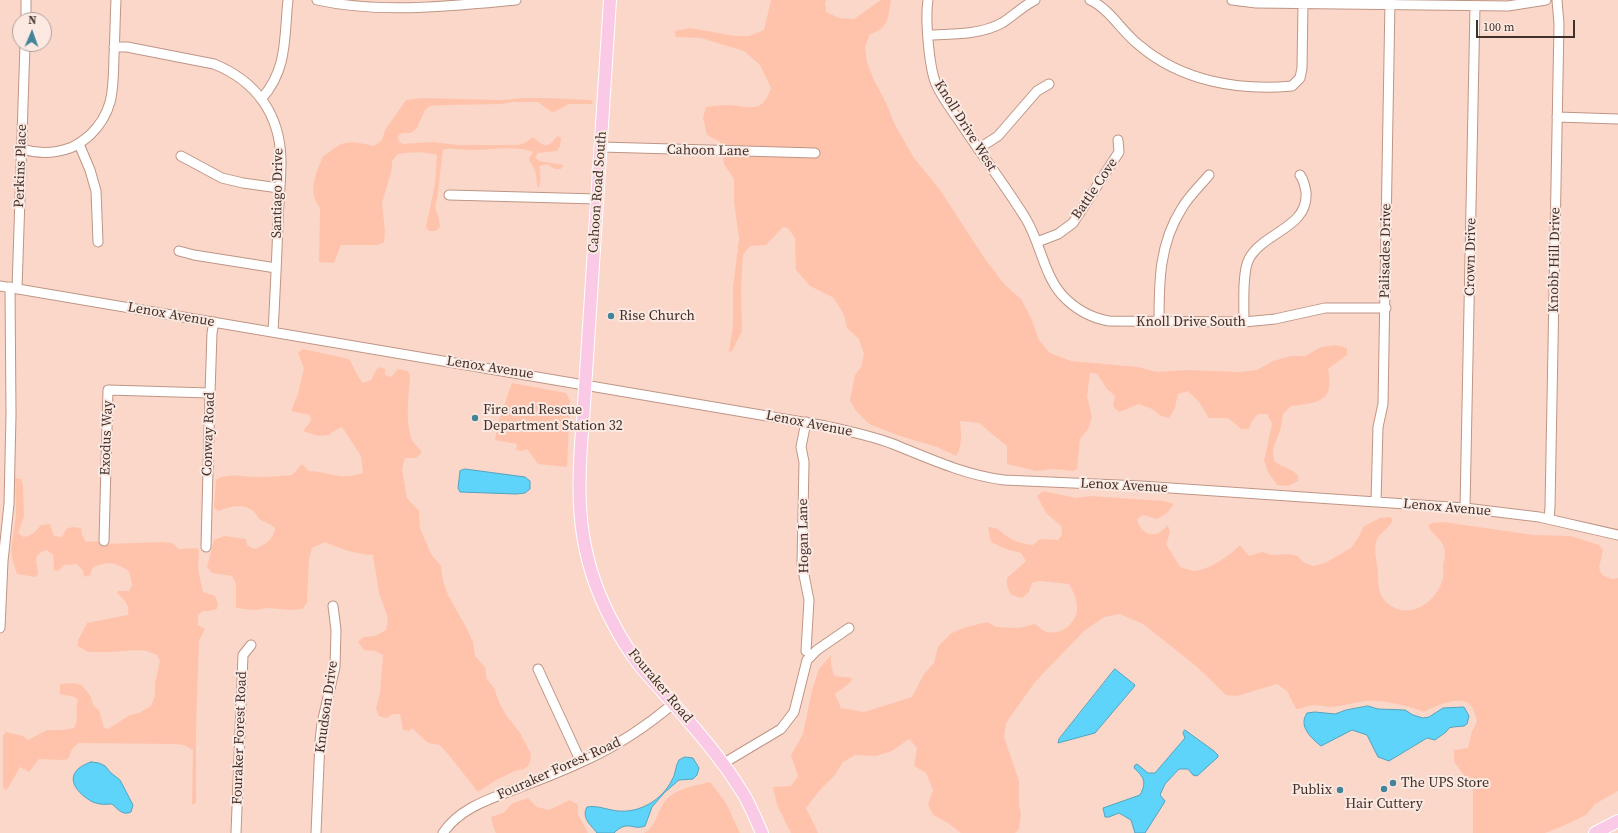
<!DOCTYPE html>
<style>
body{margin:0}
#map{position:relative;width:1618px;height:833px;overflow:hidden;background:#fbd7c9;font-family:"Source Serif 4",serif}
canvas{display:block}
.north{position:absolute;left:12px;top:12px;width:40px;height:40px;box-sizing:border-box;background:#fbe9e2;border:1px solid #b19f98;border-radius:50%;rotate:2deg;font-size:11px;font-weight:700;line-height:16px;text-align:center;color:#412f29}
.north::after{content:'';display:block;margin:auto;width:14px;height:18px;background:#448398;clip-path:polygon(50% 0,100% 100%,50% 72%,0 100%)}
.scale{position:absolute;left:1476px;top:20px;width:99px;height:18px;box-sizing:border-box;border:2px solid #412f29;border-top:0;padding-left:5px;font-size:12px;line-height:14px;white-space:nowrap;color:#412f29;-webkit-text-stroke:3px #fbe9e2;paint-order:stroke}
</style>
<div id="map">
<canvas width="1618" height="833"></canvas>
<div class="north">N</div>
<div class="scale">100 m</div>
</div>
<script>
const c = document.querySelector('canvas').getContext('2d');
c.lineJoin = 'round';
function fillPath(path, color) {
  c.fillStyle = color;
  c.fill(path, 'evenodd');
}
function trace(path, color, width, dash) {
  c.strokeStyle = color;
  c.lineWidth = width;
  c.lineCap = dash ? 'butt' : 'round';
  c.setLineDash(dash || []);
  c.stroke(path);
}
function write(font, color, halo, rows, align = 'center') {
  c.font = font + ' "Source Serif 4",serif';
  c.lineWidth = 4;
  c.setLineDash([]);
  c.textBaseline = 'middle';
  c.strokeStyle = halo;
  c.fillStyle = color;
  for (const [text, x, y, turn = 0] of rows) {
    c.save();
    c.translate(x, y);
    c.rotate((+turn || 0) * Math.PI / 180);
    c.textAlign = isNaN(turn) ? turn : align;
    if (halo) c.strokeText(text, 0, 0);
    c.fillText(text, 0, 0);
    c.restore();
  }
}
const green = new Path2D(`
 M 771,0 L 827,0 L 825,2 L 826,12 L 839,18 L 854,19 L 881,0 L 891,0 C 888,17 889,29 870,34 L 865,47 L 867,62 L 873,78 L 887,105 L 894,123 L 914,158 L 940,190 L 985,259 L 1005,285 L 1021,299 L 1031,318 L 1039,340 L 1050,353 L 1071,361 L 1138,367 L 1157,372 L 1186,370 L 1239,372 L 1257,370 L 1273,361 L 1291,356 L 1305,356 L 1321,347 L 1336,345 L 1347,348 L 1347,355 L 1328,369 C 1335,402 1318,403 1291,406 L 1283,414 L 1280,431 L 1273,448 L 1274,461 C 1282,468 1291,467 1298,476 L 1298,481 L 1288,486 L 1277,485 L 1268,472 L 1264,461 L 1272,424 L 1267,414 L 1258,414 L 1251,422 L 1249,429 L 1241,429 L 1228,418 L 1209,418 L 1199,402 L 1188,391 L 1178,394 L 1175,408 L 1169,418 L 1161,416 L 1152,409 L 1139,404 L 1119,412 L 1113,406 L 1115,396 L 1107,389 L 1097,374 L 1090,373 L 1087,396 L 1092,417 L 1088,429 L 1080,439 L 1077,469 L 1074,471 L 1053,469 L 1036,471 L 1007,464 L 1007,446 L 979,423 L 960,421 C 961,433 963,446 956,456 L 937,447 L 900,436 L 869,424 L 856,411 L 850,400 L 855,375 L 861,367 L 864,354 L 859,339 L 847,328 L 844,315 L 834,298 L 810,286 L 796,270 L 795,238 L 788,228 L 783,227 L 766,245 L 750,246 L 743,255 L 742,270 L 741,291 L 742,331 L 732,351 L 729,352 L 733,325 L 733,288 L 739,239 L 734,202 L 734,179 L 724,164 L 720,142 L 707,135 L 703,118 L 706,107 C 713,106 721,105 728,105 C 750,106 762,115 771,88 L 760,65 L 744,51 L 701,38 L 676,37 L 674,31 L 690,28 L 735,36 L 749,36 L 764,30 Z
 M 422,98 L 503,100 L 524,98 L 549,98 L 591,100 L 593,102 L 592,104 L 569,104 L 554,112 L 550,111 L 538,102 L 513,102 L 502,104 L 447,105 L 430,106 L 425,110 L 417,128 L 411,133 L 402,133 L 398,136 L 399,142 L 403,144 L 432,142 L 458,145 L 517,145 L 525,143 L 533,137 C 544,147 548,149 557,136 L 561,138 L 560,146 L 557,151 L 538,153 L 535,157 L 539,161 L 563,165 L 561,169 L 555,169 L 547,164 L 540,166 C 539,174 543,182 538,188 C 536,183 537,176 535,171 C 533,166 530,163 529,158 L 533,152 C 515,145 494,150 475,150 C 464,151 453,147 443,150 L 438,192 L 435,207 L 439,219 L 440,227 L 436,231 L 429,231 L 426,227 L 435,184 L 437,155 C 424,151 411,152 398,154 L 392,161 L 392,169 L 382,203 L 385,231 L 384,242 L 378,245 L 341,245 L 334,263 L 319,262 L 320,208 C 307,191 316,174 323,156 C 329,153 334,148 339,145 C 351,140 363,144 374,146 L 382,140 L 385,130 L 406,100 Z
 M 303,349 L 349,359 C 354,367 356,375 363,383 L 371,380 L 378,367 L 385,369 L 385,375 L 391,377 L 398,369 L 408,371 L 410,375 C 409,395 405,417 411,438 C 412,442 419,447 422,453 L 416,458 L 405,458 L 402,469 L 407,498 L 419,511 L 420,528 L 431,554 L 441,566 L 443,581 L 448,595 L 467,629 L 473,642 L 475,656 L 485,667 L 487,679 L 494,688 L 499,702 L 506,715 L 520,733 L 531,754 L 529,765 L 524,769 L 515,771 L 496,780 L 478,792 L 448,754 L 440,745 L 428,743 L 412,728 L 409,731 L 403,730 L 400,714 L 393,714 L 386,718 L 379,716 L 376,709 L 380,693 L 383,655 L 375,651 L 364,650 L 358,642 L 363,637 L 375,636 L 386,630 L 388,618 L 379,593 L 373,555 C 355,554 341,549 325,542 L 312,548 L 309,559 L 307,603 L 302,609 L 290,610 L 268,608 L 254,610 L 236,608 L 236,584 L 232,576 L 212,573 L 207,567 L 214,540 L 224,536 L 246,539 L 247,545 L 254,549 C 264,546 274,539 275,528 C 271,524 266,523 261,520 C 258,519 257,515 255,513 C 246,503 231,506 219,511 L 214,508 L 216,480 C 227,472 243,477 256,477 C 268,477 280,476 292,475 L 302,464 L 309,471 C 332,472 339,481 363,473 L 361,456 L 342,427 L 332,432 L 329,435 L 318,436 L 303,431 L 311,421 L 310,415 L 291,411 L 298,394 L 304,368 L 298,353 Z
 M 512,383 L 566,393 L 570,401 L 567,467 L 538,464 L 527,449 L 523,451 L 516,450 L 517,444 L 495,440 L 498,423 Z
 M 15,478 L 21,479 L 23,485 L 24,516 L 18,533 L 23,537 C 32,536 35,532 41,525 L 50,524 L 54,536 L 62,537 L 66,529 L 72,527 L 81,528 L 82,535 L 86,542 L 98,541 L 107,544 L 161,542 L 172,543 L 179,549 L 197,548 L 199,550 L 198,569 L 203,592 L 215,596 L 218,604 L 217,609 L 209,611 L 203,611 L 198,615 L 198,625 L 205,629 L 199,641 L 196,728 L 196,802 L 194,805 L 192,804 L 193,750 L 184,745 L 175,744 L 78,743 L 72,749 L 68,759 L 63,760 L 39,759 L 29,772 L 20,767 L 7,790 L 3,788 L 3,735 L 6,732 L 23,736 L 28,740 L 47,730 L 62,730 L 74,728 C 80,719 74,709 78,700 L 75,697 L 60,694 L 60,684 L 72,683 L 82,685 L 91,697 L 93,705 L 99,710 L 104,728 L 108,729 L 130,715 L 139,713 L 151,706 L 155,696 L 155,683 L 160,661 L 157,655 L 147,651 L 136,650 L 112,652 L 88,652 L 78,646 L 78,640 L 87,623 L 128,615 C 130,605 124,599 117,593 L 118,591 L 129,591 L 132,585 L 129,571 C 114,562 109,561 93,567 L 90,575 L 84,577 L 83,571 L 77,564 L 64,565 L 58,571 L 54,570 L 53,555 L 47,550 C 30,555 38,562 38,574 L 35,577 L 17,574 L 12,558 L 11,549 L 16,516 Z
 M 1043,491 L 1076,498 L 1090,496 L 1164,501 L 1174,504 L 1167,513 L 1157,519 L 1143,515 L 1137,519 C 1139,527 1145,536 1155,534 C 1159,534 1165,528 1168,525 L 1170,533 L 1166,544 L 1180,567 C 1184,568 1189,570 1193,571 C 1207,571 1231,555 1240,545 L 1249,556 L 1262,552 L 1272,555 L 1287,554 L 1298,556 L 1303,562 L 1313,566 L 1325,563 L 1351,548 L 1358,538 L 1364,526 L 1380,518 L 1390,517 L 1393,520 C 1389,528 1380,533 1377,539 C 1373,548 1377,562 1378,572 C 1378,582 1378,593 1385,601 C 1407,623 1437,603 1443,578 C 1444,574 1443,570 1443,566 C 1445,558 1446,553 1443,545 C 1439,537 1432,534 1428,526 L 1432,523 L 1443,522 L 1534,535 L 1571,536 L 1599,545 L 1603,550 L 1599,568 L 1602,575 L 1612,579 L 1618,578 L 1618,791 L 1595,804 L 1586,815 L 1565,825 L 1545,833 L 1473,833 L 1473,787 L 1454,762 L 1454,750 L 1468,748 L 1472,731 L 1477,722 C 1476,718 1475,713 1473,709 C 1465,692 1436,706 1424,712 C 1409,706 1383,699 1366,701 C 1355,702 1344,706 1333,707 C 1325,707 1315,704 1308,706 C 1303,707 1301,709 1296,709 L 1287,691 L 1277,684 L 1237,696 L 1226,695 L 1196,666 L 1143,624 L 1120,614 L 1104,617 L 1084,631 L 1035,682 L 1006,723 L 1004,737 L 1019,781 L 1019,805 L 1021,814 L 1019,829 L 1015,833 L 961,833 L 948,823 L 933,815 L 928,805 L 933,790 L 926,773 L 914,766 L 917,748 L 909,739 L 892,751 L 876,756 L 855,755 L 843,762 L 834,776 L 819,791 L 806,808 L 818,833 L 791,833 L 777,805 L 773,787 L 791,786 L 798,776 L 791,755 L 803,734 L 812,690 L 819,669 L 831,655 L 831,664 L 834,676 L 852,678 L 850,683 L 835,694 L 841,708 L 864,712 L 912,697 L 924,674 L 934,663 L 938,647 L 950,634 L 963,628 L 987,622 L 996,627 L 1019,628 L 1035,624 C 1039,627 1044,632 1048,632 C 1062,636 1078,621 1077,607 C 1077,599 1073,591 1069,584 L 1039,581 L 1032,583 L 1029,592 L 1022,598 L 1011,595 L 1007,586 L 1007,578 L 1026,561 L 1021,553 L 1006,549 L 991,542 L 988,527 C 1000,528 999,531 1008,537 C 1015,542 1024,544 1033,545 L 1040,539 L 1058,540 L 1062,535 L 1061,526 L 1046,513 L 1037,496 Z
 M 710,782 L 726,803 L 740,833 L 644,833 C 655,827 657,814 663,804 C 672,789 694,786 710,782 Z
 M 528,798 L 537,807 L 549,810 L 570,800 L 578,805 L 578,814 L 588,833 L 496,833 L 493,826 L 491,817 L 505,812 L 511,804 Z`);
const water = new Path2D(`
 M 465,469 L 525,477 L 530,481 L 530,489 L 525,493 L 516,494 L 460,492 L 458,488 L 460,471 Z
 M 1115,669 L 1135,685 L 1134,687 L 1095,733 L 1058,743 L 1059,739 Z
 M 1368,706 L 1378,709 L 1405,710 L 1413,715 L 1423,718 L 1429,717 L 1443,708 L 1464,707 L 1469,716 L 1467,724 L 1464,726 L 1453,727 L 1449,728 L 1446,732 L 1435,740 L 1427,738 L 1389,761 L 1378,757 L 1367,735 L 1352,730 L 1321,746 C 1311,738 1298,726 1307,713 L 1315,712 L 1335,714 L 1346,710 Z
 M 1185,730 L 1214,751 L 1218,755 L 1218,757 L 1197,776 L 1193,775 L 1188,769 L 1179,769 L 1165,784 L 1160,795 L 1165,801 L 1164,803 L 1145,833 L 1135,833 L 1131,820 L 1119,813 L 1109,817 L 1105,817 L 1103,808 L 1140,795 C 1147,782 1144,777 1134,768 L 1135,765 L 1137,764 L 1148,773 L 1155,773 L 1185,738 L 1183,733 Z
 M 685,757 L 693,758 L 699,768 L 697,775 L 693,779 L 679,780 L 664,793 L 652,807 L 645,826 C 633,831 628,819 614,833 L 597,833 C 591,825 581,818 587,807 C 597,805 608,810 618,811 C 640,813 662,800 672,780 C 676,774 675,766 679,760 Z
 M 91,762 L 99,763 L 105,766 L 111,773 L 120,780 L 133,805 L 131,812 C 122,816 118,809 112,804 C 106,804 101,805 96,803 C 91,802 88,799 85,797 C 67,783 70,769 91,762 Z`);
const minor = new Path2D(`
 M 317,0 C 381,14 451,6 516,0
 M 928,0 C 925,19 929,67 936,84 C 943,100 955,114 964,128 C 984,158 1007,188 1026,219 C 1040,242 1044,275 1062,295 C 1075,309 1091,318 1109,321 L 1244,322 L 1275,319 L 1325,308 L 1386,308
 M 1090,0 C 1110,9 1122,32 1139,45 C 1181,81 1238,91 1292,86 L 1300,78 L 1302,68 L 1303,4
 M 1232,0 L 1256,3 L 1508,6 L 1546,0
 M 26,20 L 26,0
 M 928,35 C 952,34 980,35 1002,23 C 1013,16 1023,6 1035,0
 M 114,47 L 127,47 L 214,64 C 256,81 280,114 281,160 C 281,180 279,200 278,220 C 277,257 275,295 273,332
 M 262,98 C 288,69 284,36 288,0
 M 1557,117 L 1618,119
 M 79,144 L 90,170 L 96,191 L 98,242
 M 601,147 L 815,153
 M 22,149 C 38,154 53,154 70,148 C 78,145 83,141 90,135 C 115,111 113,87 114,55 C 115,37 115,18 116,0
 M 978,149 L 998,136 L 1037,91 L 1049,84
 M 181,156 L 222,178 L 243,183 L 279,188
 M 449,195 L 597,199
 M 1037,242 L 1058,234 L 1073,223 L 1119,152 L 1118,140
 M 179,251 L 194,255 L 276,268
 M 0,286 L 826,426 C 848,431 872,436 893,444 C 930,459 965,475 1004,480 L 1141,486 L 1465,508 L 1539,517 L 1618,535
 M 17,289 L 25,44
 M 1159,322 C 1159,282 1159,244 1182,208 C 1189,196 1200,186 1209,175
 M 1244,322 C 1244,307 1242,271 1249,259 C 1263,232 1309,228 1306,192 C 1305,186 1304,180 1300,175
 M 806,422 L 801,447 L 804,462 L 802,565 L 809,600 L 806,651
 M 1376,502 L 1378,427 L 1383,404 L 1390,0
 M 1465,508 L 1475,6
 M 1549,519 L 1550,507 L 1559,24 L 1557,0
 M 104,541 L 108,390 L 210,393
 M 206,547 L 210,393 L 212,333 L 214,322
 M 0,628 L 3,561 L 9,504 L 11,415 L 10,287
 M 538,669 L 581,762
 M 724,763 L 781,729 L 794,712 L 807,660 L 817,650 L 849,628
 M 236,833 L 243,655 L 251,645
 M 316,833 L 320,741 L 322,723 L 335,667 L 336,630 L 333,606
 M 443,833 C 461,806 494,798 523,786 C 545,778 567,769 588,759 C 620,744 647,726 674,703`);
const major = new Path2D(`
 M 610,0 L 583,420 C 576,494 576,554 612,621 C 620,637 630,653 641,667 C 677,709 715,747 744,795 C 751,807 756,820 762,833
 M 1595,833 L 1618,821`);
const markers = [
 [611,316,4,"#448398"],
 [475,418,4,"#448398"],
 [1393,783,4,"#448398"],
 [1384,789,4,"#448398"],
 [1340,790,4,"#448398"]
];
const streetNames = [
 ["Knoll Drive West",965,126,58],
 ["Cahoon Lane",708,151,1],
 ["Perkins Place",21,166,-88],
 ["Battle Cove",1095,189,-56],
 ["Cahoon Road South",598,192,-86],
 ["Santiago Drive",278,193,-89],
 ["Palisades Drive",1386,251,-89],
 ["Crown Drive",1471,257,-89],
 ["Knobb Hill Drive",1555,260,-89],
 ["Lenox Avenue",171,315,10],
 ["Knoll Drive South",1191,322],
 ["Lenox Avenue",490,368,9],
 ["Lenox Avenue",809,424,11],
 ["Conway Road",209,434,-88],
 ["Exodus Way",107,438,-88],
 ["Lenox Avenue",1124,486,3],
 ["Lenox Avenue",1447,508,5],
 ["Hogan Lane",804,536,-91],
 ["Fouraker Road",660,686,50],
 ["Knudson Drive",327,707,-82],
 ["Fouraker Forest Road",240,738,-88],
 ["Fouraker Forest Road",559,769,-24]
];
const poiNames = [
 ["Rise Church",619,316],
 ["Fire and Rescue",483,410],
 ["Department Station 32",483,426],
 ["The UPS Store",1401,783],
 ["Publix",1332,790,"right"],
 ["Hair Cuttery",1384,804,"center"]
];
fillPath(green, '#ffc3ac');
fillPath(water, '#5ed4fb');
trace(water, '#55a2bc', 1);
trace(minor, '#bf9585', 11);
trace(major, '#fff', 14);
trace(minor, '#fff', 9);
trace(major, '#f9c9e6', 12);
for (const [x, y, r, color] of markers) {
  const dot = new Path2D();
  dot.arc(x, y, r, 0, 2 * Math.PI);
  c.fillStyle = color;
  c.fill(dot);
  trace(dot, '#fbe9e2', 1.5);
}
write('14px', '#412f29', '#fbe9e2', streetNames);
write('14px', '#412f29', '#fbe9e2', poiNames, 'left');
</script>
